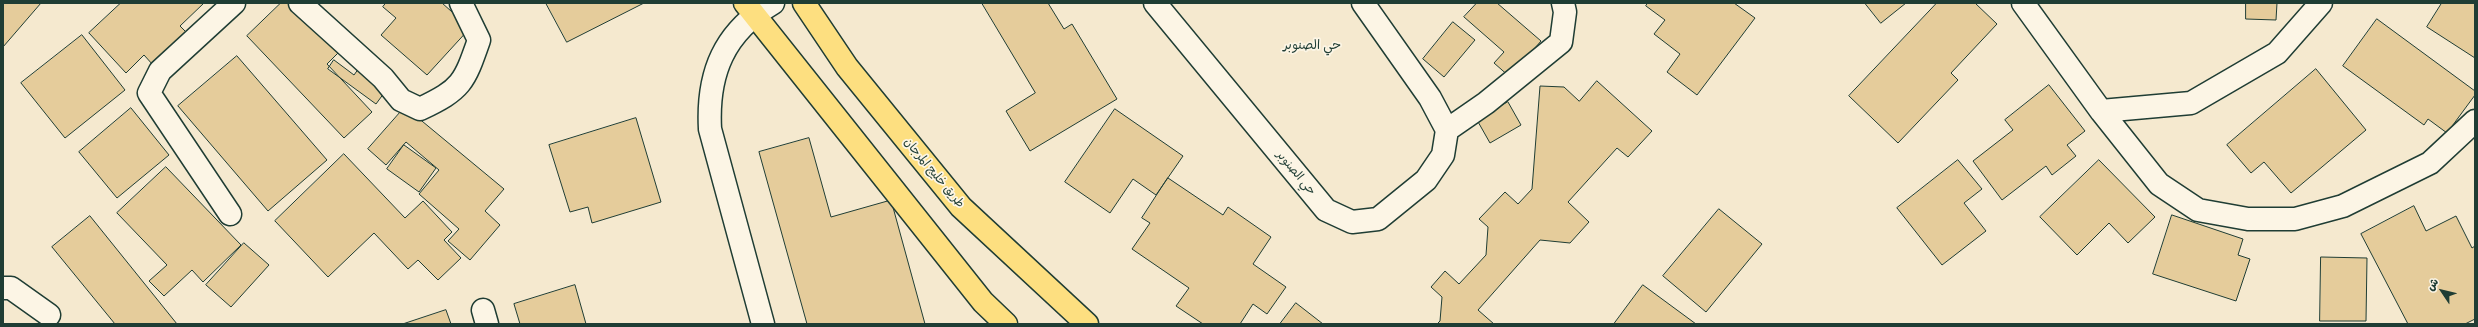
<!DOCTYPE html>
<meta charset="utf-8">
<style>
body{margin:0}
#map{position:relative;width:2478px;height:327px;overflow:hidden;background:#f5e9cf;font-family:"Patrick Hand","Playpen Sans Arabic",sans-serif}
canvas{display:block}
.frame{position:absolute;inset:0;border:4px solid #1f3d34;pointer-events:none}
.north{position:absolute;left:2422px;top:271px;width:40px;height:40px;-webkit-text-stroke:3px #fcf5e5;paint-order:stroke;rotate:305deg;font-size:11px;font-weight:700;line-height:16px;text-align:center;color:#1f3d34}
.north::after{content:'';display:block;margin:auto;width:14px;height:18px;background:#1f3d34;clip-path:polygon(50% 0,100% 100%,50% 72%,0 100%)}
</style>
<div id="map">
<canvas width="2478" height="327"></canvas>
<div class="frame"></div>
<div class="north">ش</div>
</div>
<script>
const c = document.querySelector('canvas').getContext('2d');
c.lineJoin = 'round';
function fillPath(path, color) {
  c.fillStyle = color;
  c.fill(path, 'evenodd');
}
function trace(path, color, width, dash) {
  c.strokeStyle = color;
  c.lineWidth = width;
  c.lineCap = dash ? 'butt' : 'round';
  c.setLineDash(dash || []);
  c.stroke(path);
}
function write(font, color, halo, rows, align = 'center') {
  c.font = font + ' "Patrick Hand","Playpen Sans Arabic",sans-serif';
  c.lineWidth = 3.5;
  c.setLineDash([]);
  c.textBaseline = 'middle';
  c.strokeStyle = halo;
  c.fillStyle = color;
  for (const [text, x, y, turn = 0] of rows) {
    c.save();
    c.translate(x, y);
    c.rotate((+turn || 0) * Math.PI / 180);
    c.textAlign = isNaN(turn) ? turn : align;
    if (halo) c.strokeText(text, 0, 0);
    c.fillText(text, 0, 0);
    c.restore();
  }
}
const building = new Path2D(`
 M 3,3 L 41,3 L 3,47 Z
 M 121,3 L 204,3 L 180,26 L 187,33 L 153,65 L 144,55 L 126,73 L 89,33 Z
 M 281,3 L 292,3 L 339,52 L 327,64 L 372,112 L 344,138 L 247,36 Z
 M 386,3 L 442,3 L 470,28 L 427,75 L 381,35 L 396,18 L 383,7 Z
 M 546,3 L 644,3 L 567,42 Z
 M 982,3 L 1048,3 L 1064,29 L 1072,24 L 1117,99 L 1030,151 L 1006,111 L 1035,93 Z
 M 1477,3 L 1497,3 L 1541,41 L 1510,77 L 1494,63 L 1504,52 L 1464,17 Z
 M 1648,3 L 1734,3 L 1755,18 L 1697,95 L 1667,72 L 1680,54 L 1654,34 L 1665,20 L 1646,6 Z
 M 1865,3 L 1906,3 L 1881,23 Z
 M 1937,3 L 1975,3 L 1997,24 L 1951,73 L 1958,80 L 1898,143 L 1849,96 Z
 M 2246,3 L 2277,3 L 2276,20 L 2246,19 Z
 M 2442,3 L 2475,3 L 2475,58 L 2427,27 Z
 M 2377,19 L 2475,91 L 2475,95 L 2447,133 L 2428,119 L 2424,125 L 2343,66 Z
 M 1453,22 L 1475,40 L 1444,77 L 1423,59 Z
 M 82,35 L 125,90 L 65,138 L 21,83 Z
 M 237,56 L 327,160 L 268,211 L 178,106 Z
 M 334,60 L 354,75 L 359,68 L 387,89 L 376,104 L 328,69 Z
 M 2316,69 L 2366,130 L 2291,193 L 2264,162 L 2251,173 L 2227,145 Z
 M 1597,81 L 1652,131 L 1628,157 L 1617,148 L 1568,202 L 1589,222 L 1570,243 L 1540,240 L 1478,310 L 1494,324 L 1437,324 L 1440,321 L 1442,297 L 1431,287 L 1445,271 L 1459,284 L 1486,255 L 1488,227 L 1479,219 L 1505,192 L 1518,204 L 1532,189 L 1540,86 L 1564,87 L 1579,101 Z
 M 2049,85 L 2085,131 L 2067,145 L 2076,156 L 2052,175 L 2046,166 L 2002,200 L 1973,161 L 2013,130 L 2005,120 Z
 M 1508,102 L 1521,125 L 1490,143 L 1477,120 Z
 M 405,107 L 504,189 L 485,211 L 500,225 L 470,260 L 448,241 L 459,229 L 419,194 L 439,170 L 406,142 L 386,165 L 368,149 Z
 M 131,108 L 169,155 L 117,198 L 79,152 Z
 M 1115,109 L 1183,156 L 1156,195 L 1133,179 L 1110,213 L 1065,182 Z
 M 636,118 L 661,202 L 592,223 L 588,207 L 570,212 L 549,145 Z
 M 809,138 L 831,217 L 891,200 L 925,324 L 807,324 L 759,152 Z
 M 404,145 L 436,168 L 419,192 L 387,169 Z
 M 344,154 L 405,218 L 423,201 L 452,232 L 444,240 L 461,258 L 438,280 L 418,260 L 408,269 L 374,233 L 328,277 L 275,221 Z
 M 1958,160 L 1982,189 L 1964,203 L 1986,231 L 1942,265 L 1897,208 Z
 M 2099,160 L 2155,217 L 2128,243 L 2109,223 L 2077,255 L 2040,217 Z
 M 166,167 L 241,245 L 203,282 L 192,270 L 164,296 L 149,281 L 167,265 L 117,213 Z
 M 1168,178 L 1223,215 L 1228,207 L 1271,237 L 1253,264 L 1286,287 L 1267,314 L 1253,304 L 1240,324 L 1203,324 L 1176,306 L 1189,288 L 1132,249 L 1150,223 L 1142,218 Z
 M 2414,206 L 2426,231 L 2456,216 L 2472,248 L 2475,246 L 2475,319 L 2465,324 L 2408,324 L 2361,234 Z
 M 1719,209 L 1762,244 L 1706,312 L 1663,276 Z
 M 2172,215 L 2243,239 L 2238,255 L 2250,259 L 2236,301 L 2153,274 Z
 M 90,216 L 177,324 L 115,324 L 52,247 Z
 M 244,243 L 269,265 L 231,307 L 206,285 Z
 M 2321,257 L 2367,258 L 2366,321 L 2320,321 Z
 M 575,285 L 586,324 L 520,324 L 514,304 Z
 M 1643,285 L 1696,324 L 1614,324 Z
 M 1296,303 L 1323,324 L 1280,324 Z
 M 446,310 L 451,324 L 403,324 Z`);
const street = new Path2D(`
 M 300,3 L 383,78 L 401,100 L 420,109 C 462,89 464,83 479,40 L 461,3
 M 1155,3 L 1326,210 L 1352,222 L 1378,219 L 1426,180 L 1443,155 L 1447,130 L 1430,98 L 1363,3
 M 2023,3 L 2101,111 L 2159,184 L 2198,210 L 2248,219 L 2295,219 L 2343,206 L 2430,163 L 2475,121
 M 2101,111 L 2191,103 L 2277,53 L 2321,3
 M 1447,130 L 1486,103 L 1561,42 L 1565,12 L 1563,3
 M 230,214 L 149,93 L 160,71 L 234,3
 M 3,288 L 11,288 L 49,315
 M 483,310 L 487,324
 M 763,324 L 710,129 C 707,73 724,32 773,3`);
const primary = new Path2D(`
 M 745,3 L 983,302 L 1006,324
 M 804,3 L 847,67 L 961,207 L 1087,324`);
const streetNames = [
 ["طريق خليج المرجان",934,173,50],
 ["حي الصنوبر",1296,173,50]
];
const neighbourhoodNames = [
 ["حي الصنوبر",1312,46]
];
fillPath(building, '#e5cc9b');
trace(building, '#1f3d34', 1);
trace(street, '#1f3d34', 25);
trace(primary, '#1f3d34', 25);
trace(street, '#fcf5e5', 22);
trace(primary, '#fddf80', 22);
write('12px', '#1f3d34', '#fcf5e5', streetNames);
write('13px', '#1f3d34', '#fcf5e5', neighbourhoodNames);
</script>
